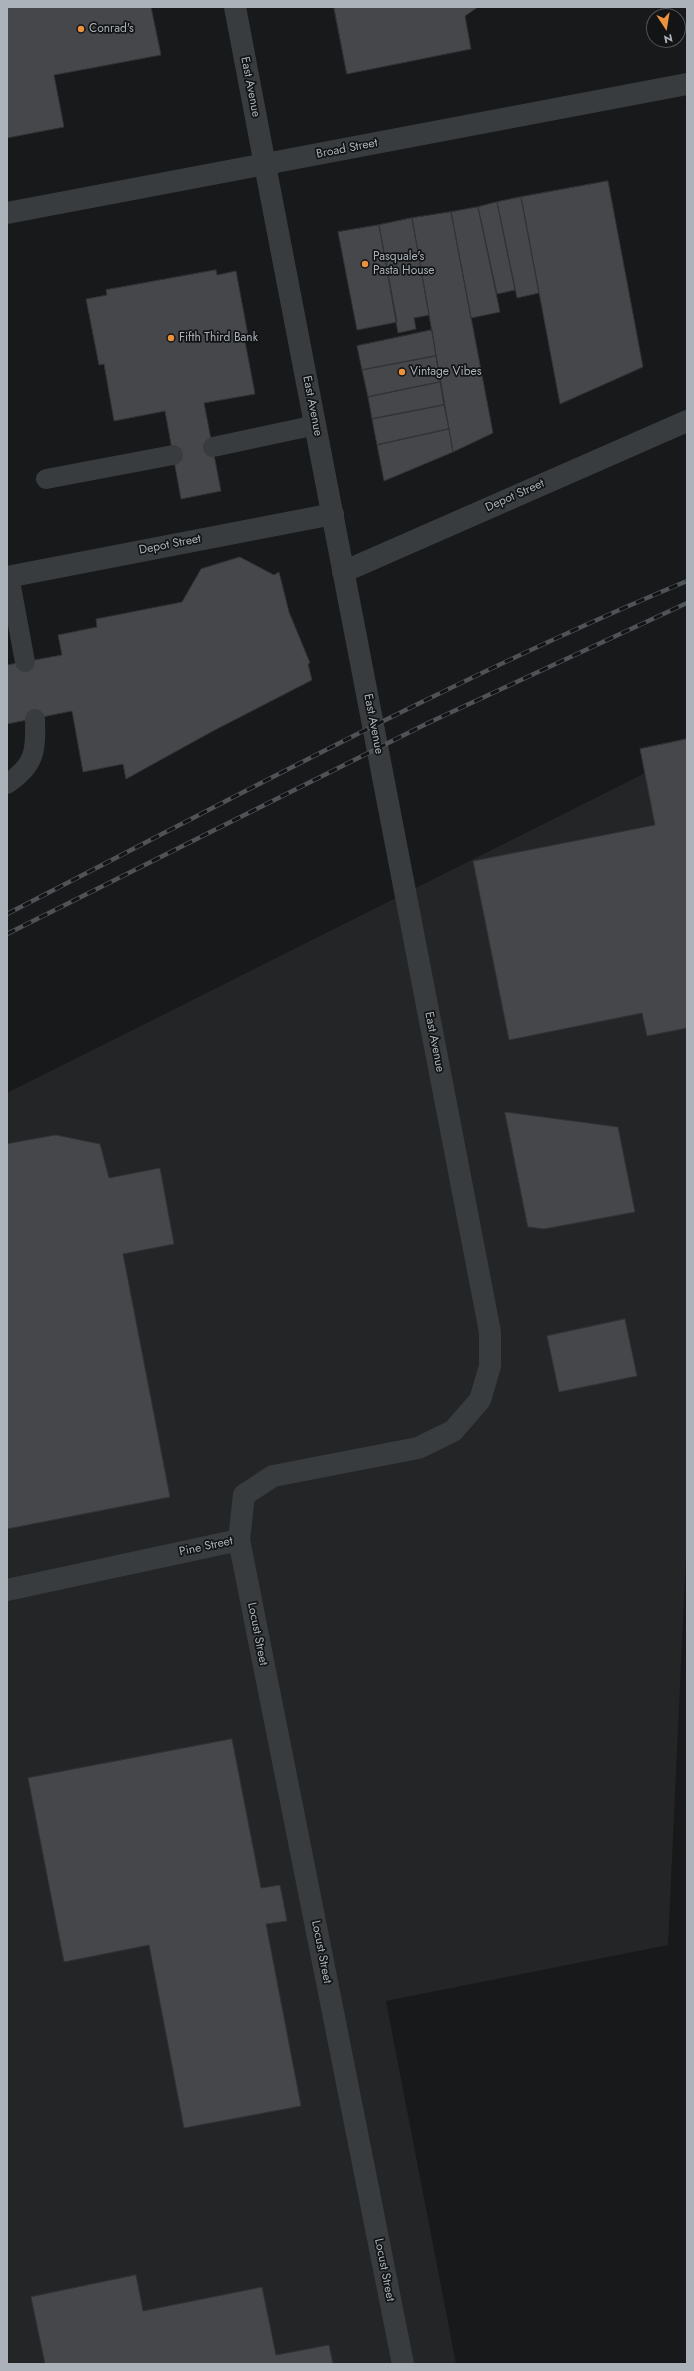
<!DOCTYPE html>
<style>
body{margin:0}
#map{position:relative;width:694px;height:2371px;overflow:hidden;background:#18191a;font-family:Jost,sans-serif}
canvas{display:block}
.frame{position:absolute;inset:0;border:8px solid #abb2ba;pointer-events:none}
.north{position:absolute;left:646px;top:8px;width:40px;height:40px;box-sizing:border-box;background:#131415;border:1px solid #505357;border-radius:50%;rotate:168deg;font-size:11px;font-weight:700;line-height:16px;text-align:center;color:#abb2ba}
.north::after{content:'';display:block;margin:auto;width:14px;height:18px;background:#ec913e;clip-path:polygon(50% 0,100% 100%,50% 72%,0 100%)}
</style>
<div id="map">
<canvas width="694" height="2371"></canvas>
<div class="frame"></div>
<div class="north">N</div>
</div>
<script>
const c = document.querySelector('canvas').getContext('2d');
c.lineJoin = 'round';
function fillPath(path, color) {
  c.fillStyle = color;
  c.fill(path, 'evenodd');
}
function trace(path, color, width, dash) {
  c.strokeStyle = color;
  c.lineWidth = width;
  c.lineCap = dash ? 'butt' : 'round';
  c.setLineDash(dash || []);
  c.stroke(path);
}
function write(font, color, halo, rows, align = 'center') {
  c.font = font + ' Jost,sans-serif';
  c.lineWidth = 3.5;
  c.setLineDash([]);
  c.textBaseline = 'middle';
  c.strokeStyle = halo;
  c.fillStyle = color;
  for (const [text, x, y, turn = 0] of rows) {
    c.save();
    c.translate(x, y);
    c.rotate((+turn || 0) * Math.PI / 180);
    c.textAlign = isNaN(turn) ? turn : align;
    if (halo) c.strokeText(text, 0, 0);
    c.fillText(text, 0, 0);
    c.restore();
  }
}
const built = new Path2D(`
 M 687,752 L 687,1534 L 668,1945 L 386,2001 L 456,2364 L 7,2364 L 7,1093 Z`);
const building = new Path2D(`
 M 7,7 L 151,7 L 161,55 L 54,75 L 64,127 L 7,138 Z
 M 334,7 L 478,7 L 465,16 L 471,49 L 347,74 Z
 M 608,181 L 643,367 L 560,404 L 521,197 Z
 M 521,197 L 539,293 L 517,298 L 497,202 Z
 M 497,202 L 515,290 L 497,294 L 478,207 Z
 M 478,207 L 500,312 L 471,318 L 451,212 Z
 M 451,212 L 493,433 L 453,452 L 412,218 Z
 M 412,218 L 429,315 L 414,318 L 416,329 L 398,333 L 379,225 Z
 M 379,225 L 397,322 L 357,330 L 338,232 Z
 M 216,270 L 217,275 L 236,271 L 248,335 L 244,336 L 255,394 L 204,403 L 221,491 L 181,499 L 165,411 L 114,421 L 104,364 L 99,365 L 86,299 L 107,295 L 106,290 Z
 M 432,330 L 436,356 L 362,370 L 357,346 Z
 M 436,356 L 440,382 L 368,397 L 362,370 Z
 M 440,382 L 444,405 L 372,419 L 368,397 Z
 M 444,405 L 449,429 L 377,445 L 372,419 Z
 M 449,429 L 453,452 L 384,481 L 377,445 Z
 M 240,557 L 274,575 L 279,572 L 289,612 L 310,663 L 308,664 L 312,680 L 213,731 L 126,779 L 123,764 L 83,772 L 72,711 L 7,724 L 7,665 L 62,655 L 58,635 L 97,627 L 96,619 L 182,602 L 201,569 Z
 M 687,739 L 687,1028 L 647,1036 L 642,1013 L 509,1040 L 473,861 L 655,825 L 640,749 Z
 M 505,1112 L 618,1127 L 635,1212 L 544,1229 L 528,1227 Z
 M 56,1135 L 100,1144 L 109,1178 L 160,1168 L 174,1244 L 123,1254 L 170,1497 L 7,1529 L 7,1144 Z
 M 625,1319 L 637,1376 L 559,1392 L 547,1336 Z
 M 232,1739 L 261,1888 L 280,1885 L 287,1921 L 266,1924 L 301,2106 L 184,2128 L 149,1945 L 64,1962 L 28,1778 Z
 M 136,2275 L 143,2311 L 262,2287 L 276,2355 L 329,2345 L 333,2364 L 45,2364 L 31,2297 Z`);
const service = new Path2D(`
 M 213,447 L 316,425
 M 46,479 L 173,455
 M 9,576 L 25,662
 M 7,784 C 35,765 36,752 35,719`);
const minor = new Path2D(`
 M 265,165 L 490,1332 L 490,1366 L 480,1400 L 453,1431 L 418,1448 L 273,1476 L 244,1495 L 239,1540 L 403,2364
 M 343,572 L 687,421
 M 7,577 L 333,514
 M 7,1590 L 239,1540`);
const tertiary = new Path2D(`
 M 235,7 L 265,165
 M 7,213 L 687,84`);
const rail = new Path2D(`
 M 7,914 C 232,799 454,678 687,581
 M 7,934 L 428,723 L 687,603`);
const markers = [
 [81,29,4,"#ec913e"],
 [365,264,4,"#ec913e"],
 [171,338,4,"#ec913e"],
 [402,372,4,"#ec913e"]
];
const poiNames = [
 ["Conrad's",89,29],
 ["Pasquale's",373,257],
 ["Pasta House",373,271],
 ["Fifth Third Bank",179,338],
 ["Vintage Vibes",410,372]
];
const streetNames = [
 ["East Avenue",250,87,79],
 ["Broad Street",347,149,-11],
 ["East Avenue",312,406,79],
 ["Depot Street",515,496,-24],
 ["Depot Street",170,545,-11],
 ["East Avenue",373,724,79],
 ["East Avenue",434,1042,79],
 ["Pine Street",206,1547,-12],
 ["Locust Street",257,1634,79],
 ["Locust Street",321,1952,79],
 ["Locust Street",384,2270,79]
];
fillPath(built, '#242527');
fillPath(building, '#45474a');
trace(building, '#323336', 1);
trace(service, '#393c3f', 20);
trace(minor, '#393c3f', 22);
trace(tertiary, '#393c3f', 22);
trace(rail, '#4f5256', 4.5);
trace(rail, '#131415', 3, [9]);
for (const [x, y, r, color] of markers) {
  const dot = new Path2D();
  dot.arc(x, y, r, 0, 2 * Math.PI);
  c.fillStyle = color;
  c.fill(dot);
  trace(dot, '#131415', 1.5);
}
write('12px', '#abb2ba', '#131415', poiNames, 'left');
write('12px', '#abb2ba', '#131415', streetNames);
</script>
